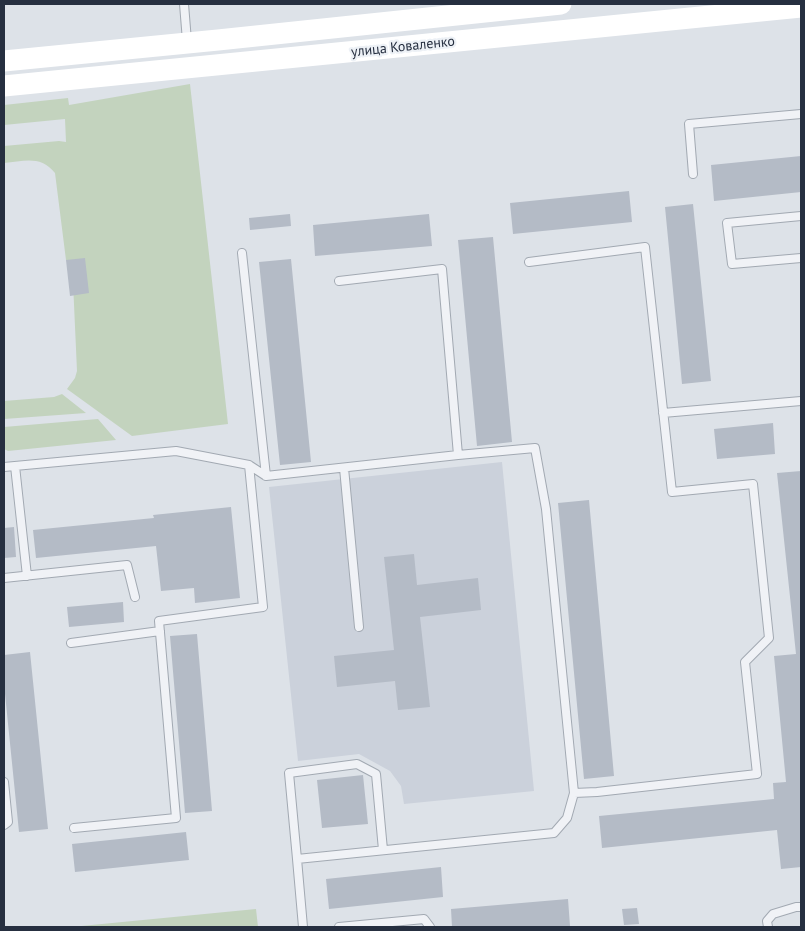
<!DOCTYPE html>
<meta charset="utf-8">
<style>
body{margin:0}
#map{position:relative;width:805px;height:931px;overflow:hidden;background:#dde2e8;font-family:"PT Sans",sans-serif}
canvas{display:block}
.frame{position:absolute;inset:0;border:5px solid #262f40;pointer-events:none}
</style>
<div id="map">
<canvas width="805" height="931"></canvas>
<div class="frame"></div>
</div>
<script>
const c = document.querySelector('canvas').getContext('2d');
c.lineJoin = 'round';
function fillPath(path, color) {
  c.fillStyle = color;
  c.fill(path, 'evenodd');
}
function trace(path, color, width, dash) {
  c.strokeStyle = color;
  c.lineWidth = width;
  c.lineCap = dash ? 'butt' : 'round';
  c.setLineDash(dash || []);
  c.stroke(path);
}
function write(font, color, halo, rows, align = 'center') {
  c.font = font + ' "PT Sans",sans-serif';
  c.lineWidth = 4.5;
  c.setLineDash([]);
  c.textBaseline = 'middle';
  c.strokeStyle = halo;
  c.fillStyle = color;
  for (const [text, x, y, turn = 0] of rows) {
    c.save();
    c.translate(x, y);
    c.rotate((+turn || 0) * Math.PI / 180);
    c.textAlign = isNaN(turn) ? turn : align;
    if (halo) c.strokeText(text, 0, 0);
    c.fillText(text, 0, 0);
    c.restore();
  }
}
const built = new Path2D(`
 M 502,462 L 534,791 L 404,804 L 401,786 L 390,771 L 359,754 L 298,761 L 269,487 Z`);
const green = new Path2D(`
 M 190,84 L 228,424 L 132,436 L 67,389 L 75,378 L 77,371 L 72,260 L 66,260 L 55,173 C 41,155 24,161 4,163 L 4,146 L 59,141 L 66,142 L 65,119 L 4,125 L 4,105 L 68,98 L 69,105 Z
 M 62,394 L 86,413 L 4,419 L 4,401 L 54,397 Z
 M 98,419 L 116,440 L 8,451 L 4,449 L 4,427 Z
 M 256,909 L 258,927 L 71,927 Z`);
const building = new Path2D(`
 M 801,156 L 801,192 L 714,201 L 711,165 Z
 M 629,191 L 632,222 L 513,234 L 510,203 Z
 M 693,204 L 711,381 L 682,384 L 665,207 Z
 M 290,214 L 291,226 L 250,230 L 249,218 Z
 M 429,214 L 432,246 L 315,256 L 313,225 Z
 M 493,237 L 512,442 L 477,446 L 458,240 Z
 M 85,258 L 89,293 L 70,296 L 66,260 Z
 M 291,259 L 311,462 L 280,465 L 259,262 Z
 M 773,423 L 775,454 L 717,459 L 714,429 Z
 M 801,471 L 801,867 L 781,869 L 777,830 L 602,848 L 599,816 L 774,799 L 773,783 L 786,782 L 774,656 L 796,654 L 777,473 Z
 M 589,500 L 614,776 L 584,779 L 558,503 Z
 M 231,507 L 240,598 L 195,603 L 194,588 L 161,591 L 156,546 L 36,558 L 33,530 L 154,518 L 153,515 Z
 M 14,527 L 16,557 L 4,558 L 4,528 Z
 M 414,554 L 417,585 L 478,578 L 481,610 L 420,617 L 430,707 L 398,710 L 395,681 L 337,687 L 334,656 L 394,650 L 384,557 Z
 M 123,602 L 124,622 L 69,627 L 67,607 Z
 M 197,634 L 212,811 L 185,813 L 170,636 Z
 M 30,652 L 48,829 L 19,832 L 4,684 L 4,655 Z
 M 363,775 L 368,824 L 322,828 L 317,780 Z
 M 186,832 L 189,860 L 75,872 L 72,844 Z
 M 441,867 L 443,897 L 329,909 L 326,879 Z
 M 568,899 L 570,926 L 558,927 L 452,927 L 451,909 Z
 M 637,908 L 639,924 L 624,925 L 622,909 Z`);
const service = new Path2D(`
 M 184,4 L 187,41
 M 693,174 L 689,124 L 801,114
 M 801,216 L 727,223 L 732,264 L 801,258
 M 242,253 L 266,476
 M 529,262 L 645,247 L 672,492 L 753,484 L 769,638 L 745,662 L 757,774 L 597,792 L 574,793
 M 339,281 L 442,269 L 458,455
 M 663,413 L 801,401
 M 15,466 L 27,576
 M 4,467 L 176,451 L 249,465 L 266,476 L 458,455 L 535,448 L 546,509 L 574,793 L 567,818 L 554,833 L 297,859 L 303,927
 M 344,468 L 359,627
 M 4,578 L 127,565 L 135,597
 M 71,643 L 160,631
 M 4,782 L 8,822 L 4,825
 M 74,828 L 176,818 L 159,621 L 263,607 L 249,465
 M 297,859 L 289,773 L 357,764 L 376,774 L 383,850
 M 339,927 L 424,919 L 430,927
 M 768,927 L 767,921 L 773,914 L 796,907 L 801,907`);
const secondary = new Path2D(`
 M 4,61 L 218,40 L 561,4
 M 4,86 L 801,7`);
const streetNames = [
 ["улица Коваленко",403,47,-6]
];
fillPath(built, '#cbd1db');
fillPath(green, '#c3d3be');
fillPath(building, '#b4bbc6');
trace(service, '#a2a9b2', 10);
trace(service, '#f0f2f6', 8);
trace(secondary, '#fff', 21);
write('14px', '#262f40', '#edf1f6', streetNames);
</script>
